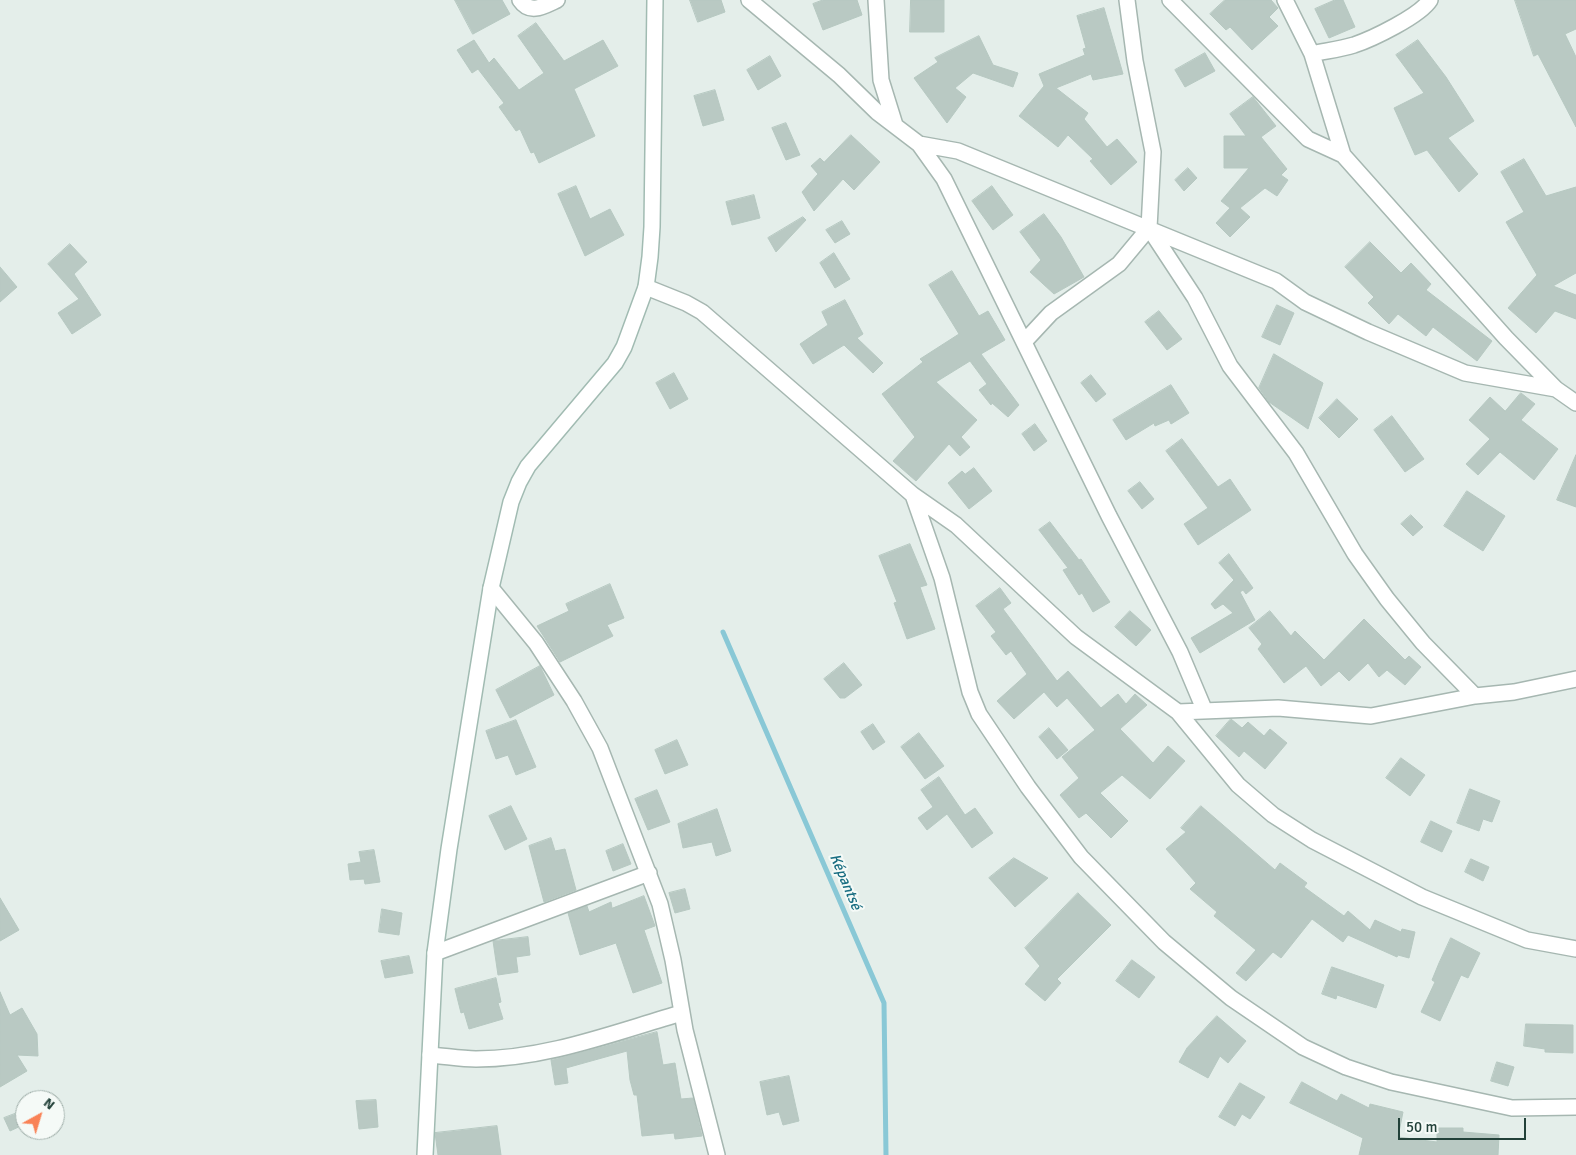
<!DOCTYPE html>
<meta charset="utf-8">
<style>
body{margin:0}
#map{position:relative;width:1576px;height:1155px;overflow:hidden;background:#e4eeea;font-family:Signika,sans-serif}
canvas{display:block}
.north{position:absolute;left:15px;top:1090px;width:50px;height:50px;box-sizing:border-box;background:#f5faf7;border:1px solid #a1b0ab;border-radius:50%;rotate:39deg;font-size:14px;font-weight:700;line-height:20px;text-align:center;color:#224139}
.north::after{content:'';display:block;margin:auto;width:18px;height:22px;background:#f98256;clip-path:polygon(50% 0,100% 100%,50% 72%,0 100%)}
.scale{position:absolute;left:1398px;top:1118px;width:128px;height:22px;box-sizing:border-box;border:2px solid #224139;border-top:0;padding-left:6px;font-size:15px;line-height:18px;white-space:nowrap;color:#224139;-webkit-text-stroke:4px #f5faf7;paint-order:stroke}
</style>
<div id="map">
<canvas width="1576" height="1155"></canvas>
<div class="north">N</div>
<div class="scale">50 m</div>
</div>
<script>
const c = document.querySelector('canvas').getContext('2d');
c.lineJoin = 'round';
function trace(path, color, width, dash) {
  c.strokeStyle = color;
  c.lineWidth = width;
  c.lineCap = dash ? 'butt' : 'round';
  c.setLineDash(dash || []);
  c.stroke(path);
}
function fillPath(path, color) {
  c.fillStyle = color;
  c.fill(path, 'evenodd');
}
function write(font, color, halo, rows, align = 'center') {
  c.font = font + ' Signika,sans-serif';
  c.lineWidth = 4;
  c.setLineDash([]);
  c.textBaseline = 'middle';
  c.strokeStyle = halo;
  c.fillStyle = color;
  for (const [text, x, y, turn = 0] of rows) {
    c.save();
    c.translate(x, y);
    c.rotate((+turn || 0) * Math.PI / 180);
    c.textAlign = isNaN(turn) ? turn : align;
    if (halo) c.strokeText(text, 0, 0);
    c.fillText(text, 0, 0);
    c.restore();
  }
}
const stream = new Path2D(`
 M 723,632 L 884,1003 L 886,1155`);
const building = new Path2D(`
 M 455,0 L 502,0 L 510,14 L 473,34 Z
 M 690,0 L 721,0 L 725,12 L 698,22 Z
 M 823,0 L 857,0 L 862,15 L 823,30 L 813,4 Z
 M 911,0 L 944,0 L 944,32 L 910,32 Z
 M 1225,0 L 1271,0 L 1278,8 L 1269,17 L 1278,26 L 1252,50 L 1230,27 L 1226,30 L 1210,14 Z
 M 1335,0 L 1343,0 L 1355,27 L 1329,38 L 1315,9 Z
 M 1515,0 L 1576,0 L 1576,29 L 1565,34 L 1576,57 L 1576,127 L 1538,54 L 1534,56 Z
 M 1104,8 L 1123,74 L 1093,80 L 1091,74 L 1056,88 L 1088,113 L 1084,119 L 1107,147 L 1117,139 L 1137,162 L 1111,185 L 1090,161 L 1093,159 L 1068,135 L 1058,147 L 1019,116 L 1044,86 L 1039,74 L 1085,55 L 1083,49 L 1086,48 L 1077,16 Z
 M 536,23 L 564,61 L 603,40 L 618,66 L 574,89 L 595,136 L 539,163 L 534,152 L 531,153 L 520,129 L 516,131 L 499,107 L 504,103 L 478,69 L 472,73 L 457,50 L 474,40 L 489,63 L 494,58 L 519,90 L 544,73 L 518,36 Z
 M 979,36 L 993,65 L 1018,73 L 1013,87 L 973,73 L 955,88 L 966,97 L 947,123 L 914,78 L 938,62 L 935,58 Z
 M 1418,40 L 1446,77 L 1474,121 L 1448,138 L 1478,174 L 1459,192 L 1427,150 L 1415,155 L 1394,108 L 1424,93 L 1396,55 Z
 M 1205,53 L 1215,71 L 1185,87 L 1175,70 Z
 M 770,56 L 781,76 L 758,90 L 747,70 Z
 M 715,90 L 724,120 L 703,126 L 694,96 Z
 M 1253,97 L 1276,126 L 1261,137 L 1287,169 L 1281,175 L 1288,180 L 1277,196 L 1265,188 L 1240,208 L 1250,217 L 1230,237 L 1216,223 L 1230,208 L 1221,201 L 1249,168 L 1224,168 L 1224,136 L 1246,136 L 1230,114 Z
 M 786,123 L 800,155 L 786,160 L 772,128 Z
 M 851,135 L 880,162 L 854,190 L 843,179 L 814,211 L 802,192 L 818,174 L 811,166 L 820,158 L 824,162 Z
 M 1524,159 L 1546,196 L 1576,187 L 1576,273 L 1553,286 L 1576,295 L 1576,319 L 1555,311 L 1536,333 L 1508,308 L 1537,275 L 1506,222 L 1524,212 L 1501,172 Z
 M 1188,168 L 1197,178 L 1184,191 L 1175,180 Z
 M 576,186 L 590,219 L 610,209 L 624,235 L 585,256 L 558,194 Z
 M 992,186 L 1013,215 L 993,230 L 972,201 Z
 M 754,195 L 760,218 L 732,225 L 726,202 Z
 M 1044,214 L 1061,237 L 1084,277 L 1054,294 L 1030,272 L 1041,260 L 1020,232 Z
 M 803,217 L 806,220 L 776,252 L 768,238 Z
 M 842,221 L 850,234 L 835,243 L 826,230 Z
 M 1370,242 L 1401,273 L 1411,263 L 1431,284 L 1426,290 L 1492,341 L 1477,361 L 1433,327 L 1426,336 L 1398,314 L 1389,324 L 1368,303 L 1374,297 L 1345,267 Z
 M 70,244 L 87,262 L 74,274 L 101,315 L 72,334 L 58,313 L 79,299 L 48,264 Z
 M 834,253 L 850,279 L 835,288 L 820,263 Z
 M 0,267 L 17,287 L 0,302 Z
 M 952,271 L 979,316 L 988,311 L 1005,340 L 981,354 L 1019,405 L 1008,417 L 992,403 L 991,405 L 979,390 L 987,384 L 970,361 L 936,382 L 977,420 L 961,437 L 970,447 L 960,456 L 949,444 L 916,481 L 893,461 L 915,437 L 882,394 L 923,362 L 920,359 L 959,334 L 929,285 Z
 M 845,300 L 863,334 L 857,338 L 883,363 L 873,373 L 844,345 L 813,364 L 800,344 L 828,325 L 822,312 Z
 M 1277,305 L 1294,313 L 1280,345 L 1262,337 Z
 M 1159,311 L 1182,339 L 1167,350 L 1145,322 Z
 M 1274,354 L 1323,383 L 1308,429 L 1269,402 L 1259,388 Z
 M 674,373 L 688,399 L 670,409 L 656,383 Z
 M 1091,375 L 1106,394 L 1096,402 L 1081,383 Z
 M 1171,385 L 1189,413 L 1171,424 L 1169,420 L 1155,426 L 1154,423 L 1126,440 L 1113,420 Z
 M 1521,393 L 1535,404 L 1521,420 L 1558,449 L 1534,480 L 1500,452 L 1478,475 L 1466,464 L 1490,439 L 1469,420 L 1490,397 L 1505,411 Z
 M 1337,399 L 1358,419 L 1339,438 L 1319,418 Z
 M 1392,416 L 1424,459 L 1405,472 L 1374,430 Z
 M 1035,424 L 1047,441 L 1034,451 L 1022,434 Z
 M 1182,439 L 1218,487 L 1230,479 L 1251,510 L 1198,545 L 1184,524 L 1208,508 L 1166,451 Z
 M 1576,455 L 1576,507 L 1557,500 Z
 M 974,468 L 992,491 L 969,509 L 948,483 L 962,471 L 965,474 Z
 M 1140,482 L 1154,499 L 1142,509 L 1128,491 Z
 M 1467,491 L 1505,516 L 1483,551 L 1444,526 Z
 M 1411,515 L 1423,527 L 1413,536 L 1401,524 Z
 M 1050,522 L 1079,560 L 1081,559 L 1110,602 L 1093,612 L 1082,593 L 1079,595 L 1063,570 L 1068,568 L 1039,530 Z
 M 910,544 L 927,585 L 920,587 L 935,629 L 907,639 L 894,603 L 897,602 L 879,556 Z
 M 1229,554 L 1253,588 L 1246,594 L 1243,590 L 1240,592 L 1255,620 L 1200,653 L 1191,638 L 1233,613 L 1223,604 L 1215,609 L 1211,604 L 1234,580 L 1219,563 Z
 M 610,584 L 624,618 L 607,625 L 613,636 L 560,662 L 537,626 L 569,611 L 566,604 Z
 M 1000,588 L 1011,603 L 1003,609 L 1057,681 L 1068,671 L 1101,708 L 1118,694 L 1126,704 L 1135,694 L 1147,705 L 1120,729 L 1153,763 L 1168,746 L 1185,761 L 1150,799 L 1122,775 L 1100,793 L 1128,821 L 1111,838 L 1086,813 L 1079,818 L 1060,795 L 1079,778 L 1062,757 L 1095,730 L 1067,698 L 1057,707 L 1044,692 L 1014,719 L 997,701 L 1027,674 L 1011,651 L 1006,655 L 991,636 L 996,632 L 976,606 Z
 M 1130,611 L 1151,630 L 1136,646 L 1115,627 Z
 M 1270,611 L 1291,636 L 1295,631 L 1324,660 L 1364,619 L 1405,660 L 1409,656 L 1421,667 L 1405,685 L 1387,670 L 1379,677 L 1368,663 L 1349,681 L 1339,671 L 1321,686 L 1306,666 L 1284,683 L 1258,649 L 1262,644 L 1249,628 Z
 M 844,663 L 862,685 L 845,698 L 840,698 L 824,679 Z
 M 540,666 L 554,695 L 510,718 L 496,690 Z
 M 1231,719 L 1242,728 L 1248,722 L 1264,736 L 1270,729 L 1287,743 L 1265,769 L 1244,751 L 1239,757 L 1216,736 Z
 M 516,720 L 536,767 L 516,775 L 508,755 L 496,759 L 486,731 Z
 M 873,724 L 885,742 L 873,750 L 861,732 Z
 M 1049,728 L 1068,750 L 1057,759 L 1039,737 Z
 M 919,733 L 944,766 L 925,779 L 901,747 Z
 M 677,740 L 688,765 L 665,774 L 655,750 Z
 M 1401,758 L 1425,775 L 1410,796 L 1386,778 Z
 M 939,777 L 965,815 L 975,808 L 993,833 L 972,848 L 947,814 L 927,830 L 918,818 L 933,807 L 921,790 Z
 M 1470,789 L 1500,801 L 1492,822 L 1483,819 L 1479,831 L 1457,823 Z
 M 657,790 L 670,822 L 648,830 L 635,799 Z
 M 511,806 L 527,839 L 505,850 L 489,816 Z
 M 1201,806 L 1275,870 L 1280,863 L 1307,883 L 1304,887 L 1344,916 L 1348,911 L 1370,930 L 1375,920 L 1401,932 L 1402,929 L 1415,932 L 1409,958 L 1398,955 L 1397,957 L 1348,935 L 1343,942 L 1312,919 L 1281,958 L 1273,952 L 1246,981 L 1236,973 L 1256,950 L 1214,916 L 1217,912 L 1190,889 L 1196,883 L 1166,849 L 1186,832 L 1181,828 Z
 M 717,809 L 731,851 L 716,856 L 712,842 L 683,848 L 678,824 Z
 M 1431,821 L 1452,831 L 1442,852 L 1421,842 Z
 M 551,838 L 555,851 L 565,849 L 576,890 L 544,902 L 529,846 Z
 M 623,844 L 631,864 L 613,871 L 606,851 Z
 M 374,850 L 380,882 L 365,884 L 364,879 L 350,880 L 348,864 L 361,862 L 359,852 Z
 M 1014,858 L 1048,878 L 1015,907 L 989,878 Z
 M 1471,859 L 1489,867 L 1483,881 L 1465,872 Z
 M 685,889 L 690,909 L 675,913 L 669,893 Z
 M 1078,893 L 1111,925 L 1057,979 L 1061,983 L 1045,1001 L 1025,984 L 1040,966 L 1025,948 Z
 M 644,896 L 655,926 L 644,930 L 662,983 L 633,993 L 616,943 L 580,955 L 568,913 L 587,906 L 589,912 L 611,902 L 612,908 Z
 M 0,898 L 19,930 L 0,941 Z
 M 382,909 L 402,913 L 399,935 L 379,932 Z
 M 528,937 L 530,955 L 516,957 L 518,972 L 498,975 L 493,941 Z
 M 1451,938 L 1480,953 L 1468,978 L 1461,975 L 1440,1021 L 1421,1012 L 1435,982 L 1432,980 L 1439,963 Z
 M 409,956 L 413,973 L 385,978 L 381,961 Z
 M 1132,960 L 1155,977 L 1139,998 L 1116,981 Z
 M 1332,967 L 1384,985 L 1376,1008 L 1337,995 L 1336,999 L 1322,994 Z
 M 496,978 L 501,1002 L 498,1003 L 503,1019 L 469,1029 L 464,1012 L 461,1013 L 455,989 Z
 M 0,992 L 10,1015 L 22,1008 L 37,1034 L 38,1056 L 17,1055 L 27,1071 L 0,1087 Z
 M 1217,1016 L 1246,1041 L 1228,1063 L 1220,1056 L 1208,1078 L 1179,1062 L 1187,1048 Z
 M 1526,1024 L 1573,1025 L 1573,1053 L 1545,1052 L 1545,1049 L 1524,1046 Z
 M 657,1032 L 663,1065 L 675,1063 L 681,1099 L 693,1098 L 702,1136 L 675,1139 L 674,1133 L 642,1136 L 637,1095 L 634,1095 L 630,1080 L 627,1051 L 566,1068 L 568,1083 L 555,1085 L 551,1060 Z
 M 1497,1062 L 1514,1067 L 1508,1086 L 1491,1081 Z
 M 789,1076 L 799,1121 L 783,1125 L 779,1112 L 767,1115 L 760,1082 Z
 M 1302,1082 L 1337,1101 L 1341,1094 L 1369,1108 L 1370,1104 L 1403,1112 L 1398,1137 L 1437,1142 L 1437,1128 L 1463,1128 L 1463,1132 L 1499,1135 L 1498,1155 L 1359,1155 L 1363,1138 L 1290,1103 Z
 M 1240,1083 L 1265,1097 L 1250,1119 L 1242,1114 L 1235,1126 L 1219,1117 Z
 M 376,1100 L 378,1127 L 359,1129 L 356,1101 Z
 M 25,1110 L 25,1124 L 10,1131 L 4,1118 Z
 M 497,1126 L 501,1155 L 438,1155 L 435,1133 Z`);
const street = new Path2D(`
 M 520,0 C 530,15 544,6 557,0
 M 749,0 L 839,75 L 877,112 L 919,144 L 944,179 L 1109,516 L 1180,652 L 1204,709
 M 876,0 L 881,80 L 895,125
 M 1127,0 L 1135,61 L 1153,152 L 1149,228 L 1195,298 L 1230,366 L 1296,453 L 1355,554 L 1387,599 L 1423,643 L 1475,696
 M 1170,0 L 1308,139 L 1343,155
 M 1285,0 L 1312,54 L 1343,155 L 1506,338 L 1556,389 L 1576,403
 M 1312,54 C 1326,51 1341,49 1354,45 C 1372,39 1420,16 1430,0
 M 919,144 L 958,151 L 1276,281 L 1305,302 L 1368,332 L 1465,373 L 1556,389
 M 646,287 L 686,303 L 702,312 L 913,495 L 956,525 L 1076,637 L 1178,712 L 1238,785 L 1273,815 L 1312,840 L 1422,897 L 1527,940 L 1576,949
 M 1024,342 L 1051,313 L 1119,264 L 1149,228
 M 913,495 L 942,578 L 970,692 L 979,714 L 1028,787 L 1081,857 L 1164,942 L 1231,998 L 1303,1047 L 1346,1067 L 1391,1082 L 1512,1108 L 1576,1107
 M 491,588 L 536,643 L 574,701 L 600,748 L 660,904 L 673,960 L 685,1030 L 717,1155
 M 1178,712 L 1278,708 L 1371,716 L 1475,696 L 1514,692 L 1576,679
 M 435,953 L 649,873
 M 430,1055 C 445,1056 461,1059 476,1059 C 547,1059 615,1032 682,1013`);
const secondary = new Path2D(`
 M 425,1155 L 435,953 L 449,849 L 491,588 L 511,502 L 519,482 L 528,466 L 615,363 L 624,347 L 646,287 L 650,257 L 652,227 L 655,0`);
const waterNames = [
 ["Képantsé",845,882,67]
];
trace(stream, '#89c8d6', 5);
fillPath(building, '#b9c9c3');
trace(building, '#b6c8c1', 1);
trace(street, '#a6b7b1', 18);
trace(secondary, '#a1bbb2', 18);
trace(street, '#fff', 15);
trace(secondary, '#fff', 15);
write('italic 15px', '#186d81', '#f5faf7', waterNames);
</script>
